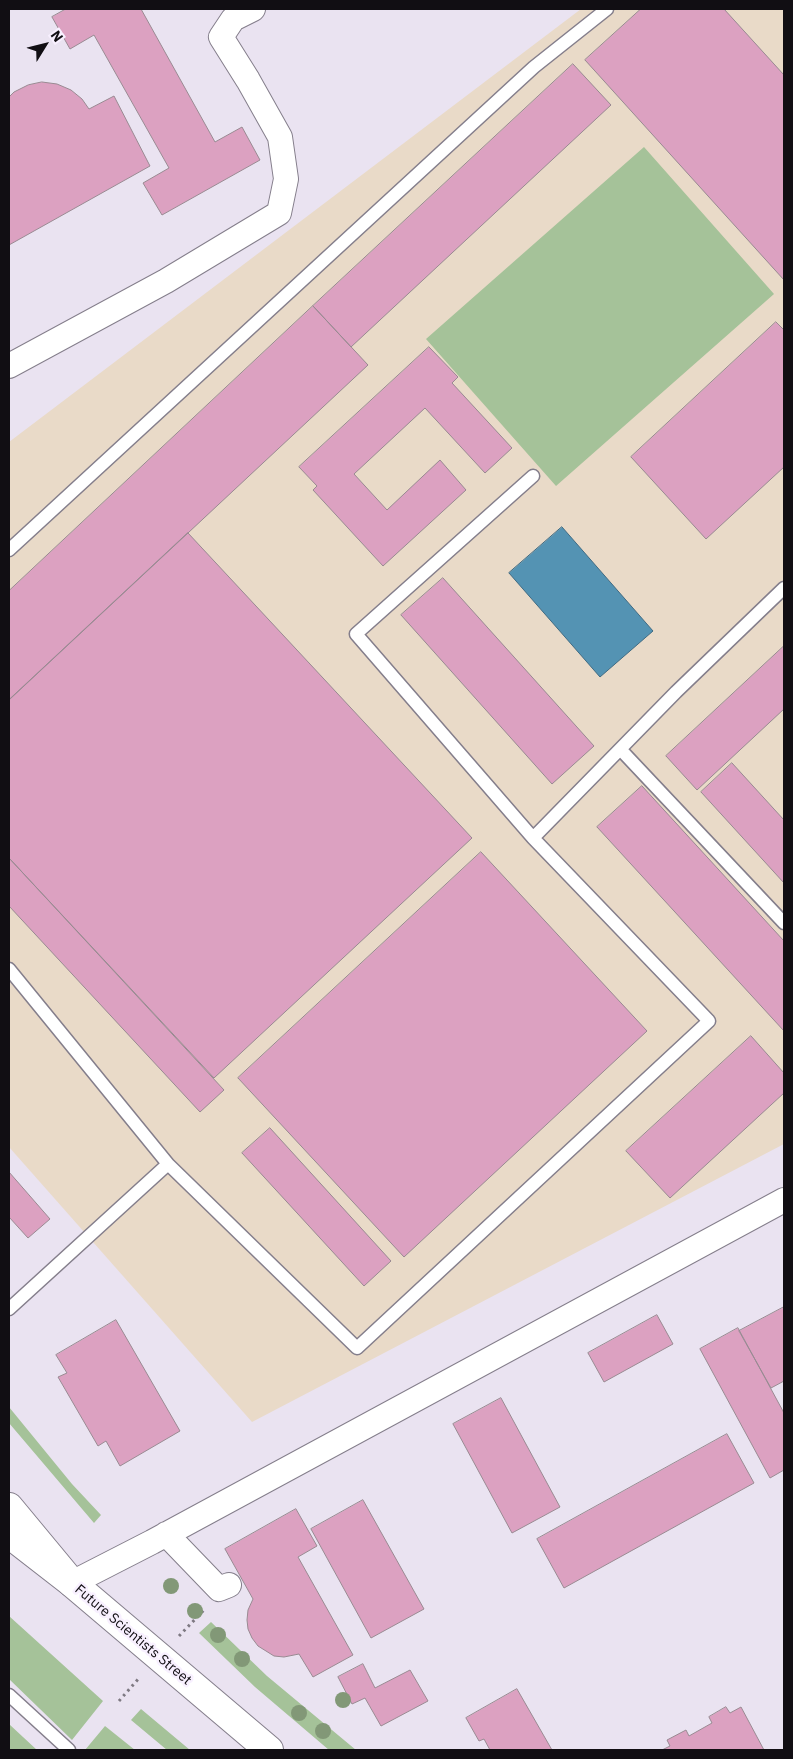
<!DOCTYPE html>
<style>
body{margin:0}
#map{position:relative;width:793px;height:1759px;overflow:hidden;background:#eae3f1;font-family:"IBM Plex Sans",sans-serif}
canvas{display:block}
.frame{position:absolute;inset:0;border:10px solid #110e13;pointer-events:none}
.north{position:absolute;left:20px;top:20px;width:50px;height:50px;-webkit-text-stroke:4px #f8f0ff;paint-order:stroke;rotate:54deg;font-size:14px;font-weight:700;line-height:20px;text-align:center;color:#110e13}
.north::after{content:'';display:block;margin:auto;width:18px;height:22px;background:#110e13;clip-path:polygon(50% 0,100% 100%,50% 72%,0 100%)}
</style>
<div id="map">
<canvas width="793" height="1759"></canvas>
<div class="frame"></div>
<div class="north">N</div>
</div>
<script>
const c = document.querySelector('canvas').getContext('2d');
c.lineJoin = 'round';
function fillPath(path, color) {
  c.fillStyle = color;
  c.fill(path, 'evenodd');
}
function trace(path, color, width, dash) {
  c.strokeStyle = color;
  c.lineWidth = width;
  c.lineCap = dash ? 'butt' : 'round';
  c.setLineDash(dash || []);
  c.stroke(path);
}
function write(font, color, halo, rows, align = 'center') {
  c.font = font + ' "IBM Plex Sans",sans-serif';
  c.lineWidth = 5;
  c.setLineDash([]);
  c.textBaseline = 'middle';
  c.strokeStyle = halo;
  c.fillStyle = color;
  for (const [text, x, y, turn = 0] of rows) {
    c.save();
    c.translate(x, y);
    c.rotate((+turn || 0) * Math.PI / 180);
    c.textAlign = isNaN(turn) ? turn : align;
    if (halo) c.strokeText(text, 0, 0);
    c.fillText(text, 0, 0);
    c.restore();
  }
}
const industrial = new Path2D(`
 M 581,9 L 784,9 L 784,1144 L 252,1422 L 9,1147 L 9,442 Z`);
const green = new Path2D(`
 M 644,147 L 774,294 L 556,486 L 426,339 Z
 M 9,1407 L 72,1484 L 101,1515 L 94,1523 L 9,1423 Z
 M 9,1616 L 103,1701 L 72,1740 L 9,1679 Z
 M 211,1622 L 267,1676 L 356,1750 L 329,1750 L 255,1687 L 199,1633 Z
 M 141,1709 L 190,1750 L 167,1750 L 131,1720 Z
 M 9,1724 L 37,1750 L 9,1750 Z
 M 105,1726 L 135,1750 L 85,1750 Z`);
const water = new Path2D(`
 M 562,527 L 653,631 L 600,677 L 509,573 Z`);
const building = new Path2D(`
 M 66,9 L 141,9 L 215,142 L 242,127 L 260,160 L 162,215 L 143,183 L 169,168 L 94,35 L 70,49 L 52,17 Z
 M 641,9 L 724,9 L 784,75 L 784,280 L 585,60 Z
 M 573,64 L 611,105 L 351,347 L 313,306 Z
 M 42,82 L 57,84 L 71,90 L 82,99 L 89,109 L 114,96 L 150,166 L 9,245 L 9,97 L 14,92 L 28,85 Z
 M 313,306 L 368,365 L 9,700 L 9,591 Z
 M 776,322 L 784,330 L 784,467 L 706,539 L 631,457 Z
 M 429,347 L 458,377 L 452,383 L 512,448 L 485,473 L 425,408 L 354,474 L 387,510 L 440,460 L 466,490 L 383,566 L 313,490 L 317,486 L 299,467 Z
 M 188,533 L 472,838 L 214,1078 L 9,858 L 9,700 Z
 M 443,578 L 594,746 L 552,784 L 401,615 Z
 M 784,646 L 784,709 L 697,790 L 666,756 Z
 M 732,763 L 784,820 L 784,883 L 701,792 Z
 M 642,786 L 784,941 L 784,1031 L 597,827 Z
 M 481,852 L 647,1031 L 404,1257 L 238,1078 Z
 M 9,858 L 224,1090 L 200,1112 L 9,906 Z
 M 751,1036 L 784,1073 L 784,1093 L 670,1198 L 626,1151 Z
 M 270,1128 L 391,1261 L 364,1286 L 242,1153 Z
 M 9,1172 L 50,1219 L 28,1238 L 9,1217 Z
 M 784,1307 L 784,1381 L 771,1388 L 739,1331 Z
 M 657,1315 L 673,1344 L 604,1382 L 588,1353 Z
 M 116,1320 L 180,1431 L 120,1466 L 106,1441 L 98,1446 L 58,1377 L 67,1373 L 56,1355 Z
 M 738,1328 L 784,1413 L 784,1470 L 770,1478 L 700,1349 Z
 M 501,1398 L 560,1507 L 512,1533 L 453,1424 Z
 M 727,1434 L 754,1483 L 564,1588 L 537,1539 Z
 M 363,1500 L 424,1609 L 371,1638 L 311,1529 Z
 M 296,1509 L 317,1546 L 298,1557 L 353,1655 L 313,1677 L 299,1654 L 284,1657 L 274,1656 L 258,1646 L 252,1638 L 248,1629 L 247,1620 L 248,1610 L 253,1599 L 225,1549 Z
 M 363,1664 L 375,1688 L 410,1670 L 428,1701 L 381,1726 L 365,1698 L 352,1704 L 338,1677 Z
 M 517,1689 L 552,1750 L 490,1750 L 484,1739 L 479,1741 L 466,1718 Z
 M 726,1707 L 730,1713 L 741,1707 L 764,1750 L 662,1750 L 670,1746 L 667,1740 L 686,1730 L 689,1736 L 712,1723 L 709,1717 Z`);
const path = new Path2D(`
 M 179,1636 L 204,1610
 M 119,1701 L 140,1677`);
const service = new Path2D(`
 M 533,476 L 356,634 L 533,838 L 676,692 L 784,588
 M 9,550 L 534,67 L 607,9
 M 621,750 L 784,923
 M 9,969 L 168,1164 L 9,1309
 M 168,1164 L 357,1348 L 709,1021 L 533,838
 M 9,1695 L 69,1750`);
const minor = new Path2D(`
 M 9,366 L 166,281 L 279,213 L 286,179 L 280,137 L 248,80 L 221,37 L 233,19 L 253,9
 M 166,1534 L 219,1589 L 229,1585
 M 72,1583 L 152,1542 L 784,1200`);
const primary = new Path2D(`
 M 9,1507 L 72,1583 L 269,1750`);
const trunk = new Path2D(`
 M 9,1534 L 72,1583`);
const trees = [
 [171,1586],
 [195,1611],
 [218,1635],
 [242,1659],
 [343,1700],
 [299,1713],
 [323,1731]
];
const streetNames = [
 ["Future Scientists Street",133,1635,40]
];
fillPath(industrial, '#e9dac8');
fillPath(green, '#a5c299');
fillPath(water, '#5493b3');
trace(water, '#406b83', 1);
fillPath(building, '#dca1c1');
trace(building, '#998a92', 1);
trace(service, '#847e8b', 15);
trace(minor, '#847e8b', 26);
trace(primary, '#847e8b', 30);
trace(trunk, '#847e8b', 30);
trace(path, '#7e7982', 3, [2.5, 4]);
trace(service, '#fff', 12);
trace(minor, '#fff', 24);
trace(primary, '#fff', 28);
trace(trunk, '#fff', 28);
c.fillStyle = '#829877';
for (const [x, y] of trees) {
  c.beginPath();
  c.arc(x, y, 8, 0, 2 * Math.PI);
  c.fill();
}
write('14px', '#110e13', '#f8f0ff', streetNames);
</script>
